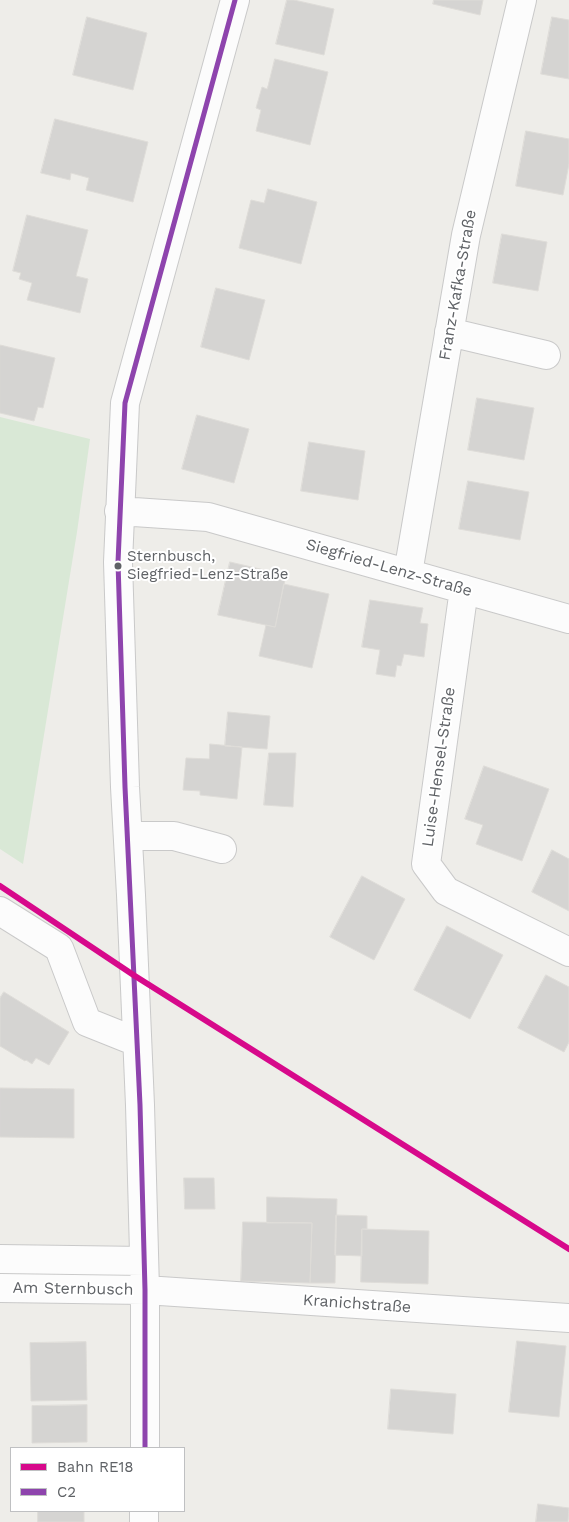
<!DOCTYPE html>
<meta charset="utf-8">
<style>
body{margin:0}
#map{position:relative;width:569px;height:1522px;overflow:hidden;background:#eeede9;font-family:"Work Sans",sans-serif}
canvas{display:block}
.legend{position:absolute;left:10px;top:1447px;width:175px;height:65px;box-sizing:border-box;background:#fff;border:1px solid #bfc0c2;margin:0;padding:6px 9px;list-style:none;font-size:15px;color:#5f6266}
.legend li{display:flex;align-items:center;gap:10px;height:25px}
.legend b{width:25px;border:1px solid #bfc0c2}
</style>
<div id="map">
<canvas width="569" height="1522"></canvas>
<ul class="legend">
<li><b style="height:6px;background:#d7098b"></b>Bahn RE18</li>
<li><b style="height:6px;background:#8e44ad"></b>C2</li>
</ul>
</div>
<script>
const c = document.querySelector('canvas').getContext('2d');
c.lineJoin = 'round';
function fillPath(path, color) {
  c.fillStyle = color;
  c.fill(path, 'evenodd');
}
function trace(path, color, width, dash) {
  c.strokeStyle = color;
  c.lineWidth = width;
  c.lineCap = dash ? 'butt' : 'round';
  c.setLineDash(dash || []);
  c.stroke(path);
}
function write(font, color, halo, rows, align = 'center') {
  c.font = font + ' "Work Sans",sans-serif';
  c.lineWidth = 4;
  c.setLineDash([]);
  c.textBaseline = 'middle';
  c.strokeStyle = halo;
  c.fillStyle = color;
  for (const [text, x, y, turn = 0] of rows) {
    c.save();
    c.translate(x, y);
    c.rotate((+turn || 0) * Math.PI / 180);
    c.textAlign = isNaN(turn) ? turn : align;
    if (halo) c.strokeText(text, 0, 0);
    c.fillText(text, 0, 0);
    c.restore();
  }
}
const green = new Path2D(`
 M 0,417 L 90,439 L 77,532 L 23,864 L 0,849 Z`);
const building = new Path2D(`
 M 287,0 L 294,0 L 334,9 L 324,55 L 276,44 Z
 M 434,0 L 483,0 L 480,15 L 433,4 Z
 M 87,17 L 147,33 L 133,90 L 73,75 Z
 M 552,17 L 569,20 L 569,79 L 541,74 Z
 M 275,59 L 328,72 L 310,145 L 256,131 L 261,110 L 256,108 L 262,87 L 267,89 Z
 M 55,119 L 148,142 L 133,202 L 86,190 L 89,178 L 71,173 L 70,180 L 41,173 Z
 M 526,131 L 569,139 L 569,164 L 563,195 L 516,186 Z
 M 268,189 L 317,202 L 301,264 L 239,248 L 251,200 L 264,203 Z
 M 27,215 L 88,230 L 76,276 L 88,279 L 80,313 L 27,300 L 32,283 L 19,279 L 21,273 L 13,271 Z
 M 502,234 L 547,242 L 538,291 L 493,283 Z
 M 216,288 L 265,300 L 249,360 L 201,347 Z
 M 0,345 L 55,358 L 43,408 L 38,407 L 34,421 L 0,413 Z
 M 477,398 L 534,408 L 524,460 L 468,450 Z
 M 197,415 L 249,429 L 234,483 L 182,469 Z
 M 309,442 L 365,451 L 358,500 L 301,491 Z
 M 468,481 L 529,492 L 520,540 L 459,529 Z
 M 230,562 L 286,575 L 275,627 L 218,615 Z
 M 284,584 L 329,594 L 312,668 L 259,656 L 266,625 L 275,627 Z
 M 370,600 L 423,608 L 420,623 L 428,624 L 424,657 L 404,654 L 401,666 L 397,665 L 395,677 L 376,674 L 380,650 L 362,647 Z
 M 228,712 L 270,716 L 267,749 L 225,746 Z
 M 210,744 L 242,747 L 237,799 L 200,795 L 200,791 L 183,790 L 186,758 L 209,759 Z
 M 269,753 L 296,753 L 293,807 L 264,805 Z
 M 484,766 L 549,789 L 522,861 L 476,844 L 483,825 L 465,819 Z
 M 552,850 L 569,859 L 569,911 L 532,892 Z
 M 362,876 L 405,899 L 374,960 L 330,937 Z
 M 447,926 L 503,955 L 470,1019 L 414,990 Z
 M 546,975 L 569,987 L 569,1042 L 564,1052 L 518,1028 Z
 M 4,992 L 69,1032 L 49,1065 L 36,1058 L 32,1064 L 26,1060 L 25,1061 L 0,1046 L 0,998 Z
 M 0,1088 L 74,1089 L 74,1138 L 0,1137 Z
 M 184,1178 L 214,1178 L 215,1209 L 185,1209 Z
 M 267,1197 L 337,1199 L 335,1283 L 310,1283 L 312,1223 L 267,1223 Z
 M 336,1215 L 367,1216 L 367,1229 L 362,1229 L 362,1256 L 335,1255 Z
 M 243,1222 L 312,1223 L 310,1283 L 241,1281 Z
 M 362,1229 L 429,1231 L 428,1284 L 361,1282 Z
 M 517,1341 L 566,1346 L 559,1417 L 509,1412 Z
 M 86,1342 L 87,1400 L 31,1401 L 30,1343 Z
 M 391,1389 L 456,1394 L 453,1434 L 388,1429 Z
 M 87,1405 L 87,1442 L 32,1443 L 32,1406 Z
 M 538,1504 L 569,1508 L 568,1522 L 536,1522 Z
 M 38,1511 L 84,1511 L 84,1522 L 38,1522 Z`);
const minor = new Path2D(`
 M 449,332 L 546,355
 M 119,511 L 208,517 L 569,619
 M 408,573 L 466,235 L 522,0
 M 464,589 L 426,864 L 446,891 L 569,952
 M 128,836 L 174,836 L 222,849
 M 0,911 L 59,948 L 87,1022 L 137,1042
 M 0,1259 L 144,1261
 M 0,1288 L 145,1290 L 569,1318
 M 145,1448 L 145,1290 L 140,1105 L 131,895 L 125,787 L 118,562 L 125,403 L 235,0
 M 144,1522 L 144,1511`);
const bus1 = new Path2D(`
 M 145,1448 L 145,1290 L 140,1105 L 125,787 L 118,562 L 125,403 L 235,0`);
const rail1 = new Path2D(`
 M 0,886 L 135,976 L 569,1249`);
const markers = [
 [118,566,4.5,"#5f6266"]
];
const busNames = [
 ["Sternbusch,",127,557],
 ["Siegfried-Lenz-Straße",127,575]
];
const streetNames = [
 ["Franz-Kafka-Straße",458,285,-80],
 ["Siegfried-Lenz-Straße",389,568,16],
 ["Luise-Hensel-Straße",439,767,-82],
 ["Am Sternbusch",73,1289,1],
 ["Kranichstraße",357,1304,4]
];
fillPath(green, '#d9e8d6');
fillPath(building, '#d5d4d2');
trace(building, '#dedcd8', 1);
trace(minor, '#c9c9c9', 30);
trace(minor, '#fcfcfc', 28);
trace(bus1, '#8e44ad', 5);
trace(rail1, '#d7098b', 6);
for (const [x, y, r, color] of markers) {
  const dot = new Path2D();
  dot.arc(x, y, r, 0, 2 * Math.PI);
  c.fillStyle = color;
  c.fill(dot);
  trace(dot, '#fff', 2);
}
write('15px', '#5f6266', '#fff', busNames, 'left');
write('16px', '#5f6266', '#fff', streetNames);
</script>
